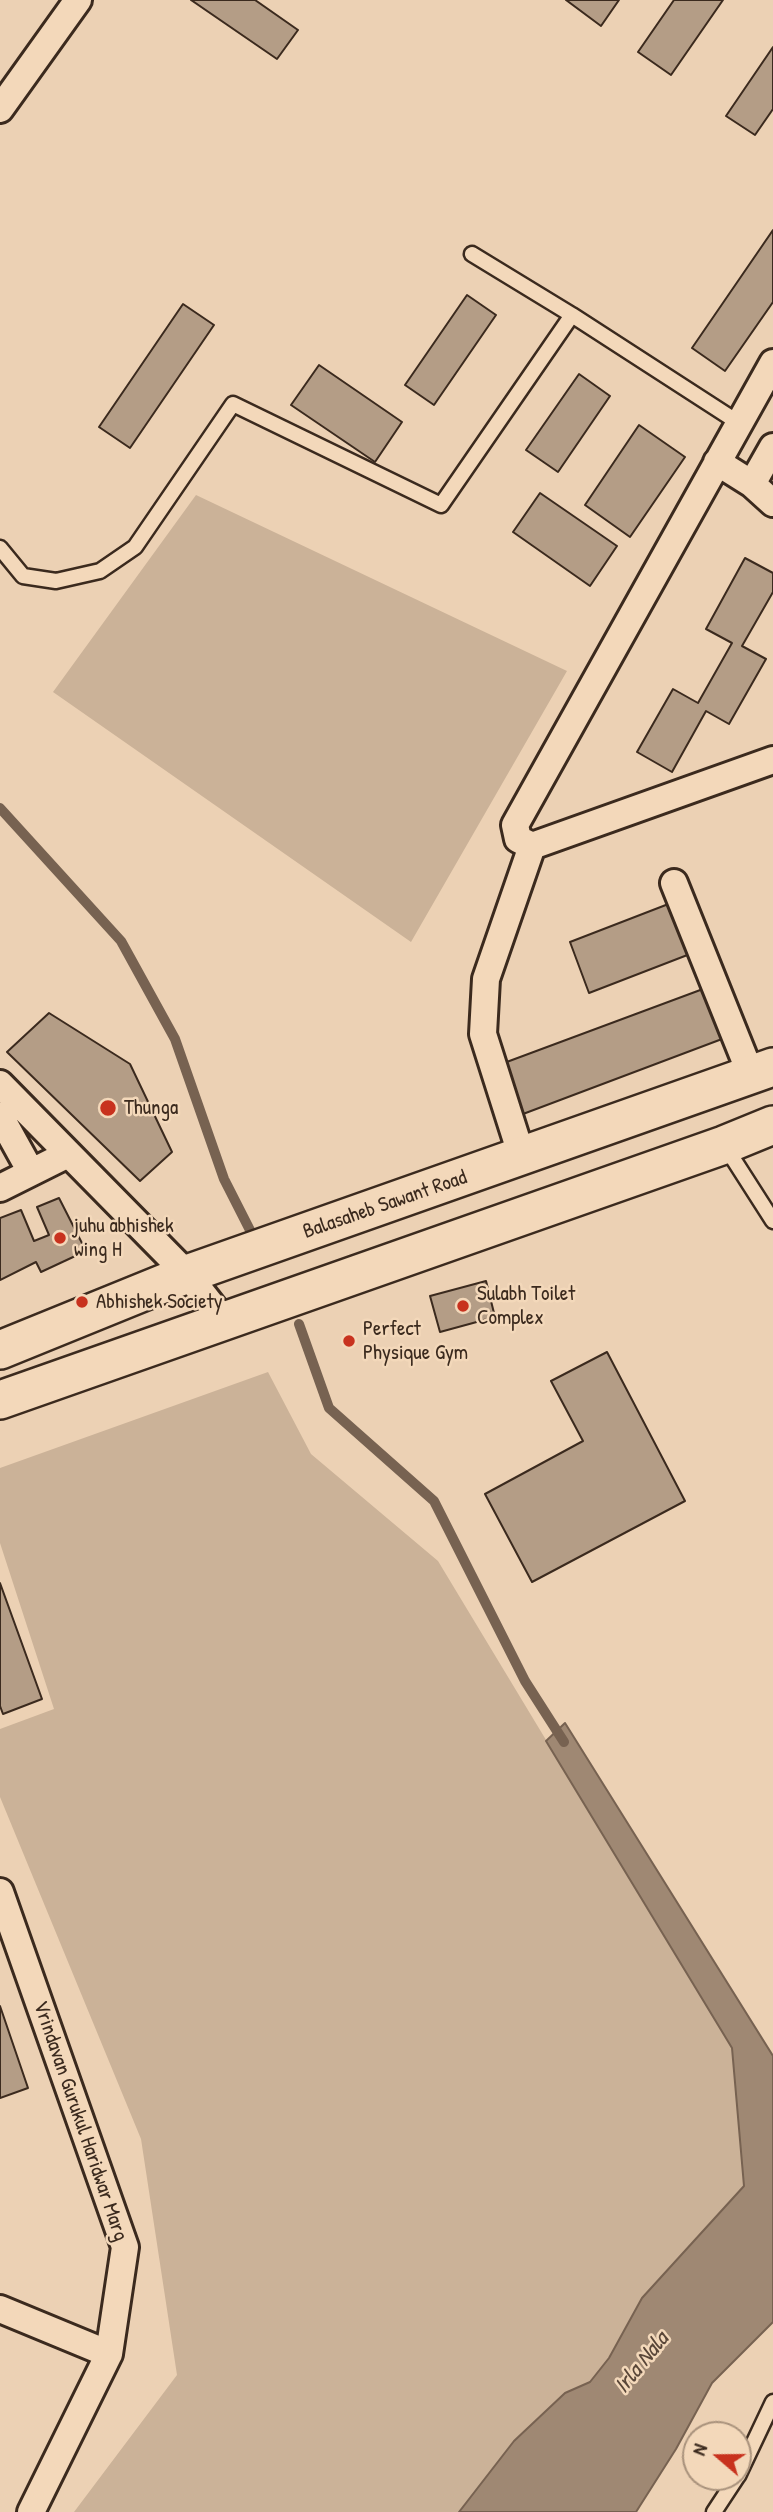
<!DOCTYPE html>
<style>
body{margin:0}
#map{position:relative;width:773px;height:2512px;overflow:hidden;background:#ecd1b4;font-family:"Patrick Hand",sans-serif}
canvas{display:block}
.north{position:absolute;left:682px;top:2421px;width:70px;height:70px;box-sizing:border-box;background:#f3d8ba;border:2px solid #a9927c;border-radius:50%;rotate:290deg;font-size:19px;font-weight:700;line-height:28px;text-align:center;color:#3b2a1e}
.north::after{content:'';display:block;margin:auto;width:24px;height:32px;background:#c8321e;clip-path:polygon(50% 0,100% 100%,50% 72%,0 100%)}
</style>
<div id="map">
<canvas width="773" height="2512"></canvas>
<div class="north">N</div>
</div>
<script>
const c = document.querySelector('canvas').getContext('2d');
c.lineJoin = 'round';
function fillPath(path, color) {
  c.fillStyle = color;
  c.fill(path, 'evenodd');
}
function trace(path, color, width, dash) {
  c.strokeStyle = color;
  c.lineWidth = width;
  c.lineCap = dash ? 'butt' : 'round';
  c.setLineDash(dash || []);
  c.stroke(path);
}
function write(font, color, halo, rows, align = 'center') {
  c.font = font + ' "Patrick Hand",sans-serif';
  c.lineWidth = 5;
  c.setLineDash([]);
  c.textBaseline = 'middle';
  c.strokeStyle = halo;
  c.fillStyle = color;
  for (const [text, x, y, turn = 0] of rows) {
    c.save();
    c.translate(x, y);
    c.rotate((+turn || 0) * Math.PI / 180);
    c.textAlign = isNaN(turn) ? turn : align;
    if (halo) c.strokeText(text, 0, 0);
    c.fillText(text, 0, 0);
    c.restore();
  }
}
const green = new Path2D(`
 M 196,495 L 567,671 L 411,942 L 53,692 Z
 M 268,1372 L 311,1454 L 438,1561 L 732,2048 L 744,2186 L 642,2298 L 609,2358 L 590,2383 L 565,2393 L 514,2441 L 459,2512 L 74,2512 L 177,2375 L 141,2139 L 0,1797 L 0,1729 L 54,1709 L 0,1543 L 0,1468 Z`);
const water = new Path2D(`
 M 565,1723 L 773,2056 L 773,2322 L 712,2383 L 676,2449 L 636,2512 L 459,2512 L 514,2441 L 565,2393 L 590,2382 L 609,2358 L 642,2298 L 744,2186 L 732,2048 L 546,1741 Z`);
const stream = new Path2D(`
 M 0,808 L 121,941 L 175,1039 L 224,1179 L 254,1238
 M 299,1324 L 329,1408 L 434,1501 L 525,1681 L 564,1742`);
const building = new Path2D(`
 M 191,0 L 255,0 L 298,30 L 277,59 Z
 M 566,0 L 619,0 L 601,26 Z
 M 674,0 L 723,0 L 671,75 L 638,52 Z
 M 773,47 L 773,109 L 755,135 L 726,116 Z
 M 773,230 L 773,302 L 725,371 L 692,348 Z
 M 467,295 L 496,315 L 434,405 L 405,385 Z
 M 183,304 L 214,325 L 130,448 L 99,427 Z
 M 319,365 L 402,422 L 375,462 L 291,405 Z
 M 579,374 L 610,396 L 558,472 L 526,450 Z
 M 639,425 L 685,457 L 630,537 L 585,505 Z
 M 540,493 L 617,546 L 590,586 L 513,532 Z
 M 745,558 L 773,573 L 773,592 L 742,646 L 766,659 L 729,724 L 706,711 L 672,772 L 637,752 L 673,689 L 698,703 L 732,643 L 706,629 Z
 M 671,903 L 690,954 L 589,993 L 570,942 Z
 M 703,989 L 722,1039 L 523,1114 L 504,1063 Z
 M 49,1013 L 130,1064 L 172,1152 L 140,1181 L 7,1052 Z
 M 59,1198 L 86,1251 L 41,1272 L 36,1262 L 0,1280 L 0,1218 L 21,1210 L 34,1241 L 49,1235 L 37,1207 Z
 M 486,1281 L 495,1317 L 440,1332 L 430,1296 Z
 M 607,1352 L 685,1501 L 532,1582 L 485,1494 L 583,1441 L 551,1381 Z
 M 0,1583 L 42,1699 L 3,1714 L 0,1706 Z
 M 0,2006 L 28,2088 L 0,2098 Z`);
const lane = new Path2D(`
 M 472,254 L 572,315
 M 0,548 L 23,576 L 56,581 L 100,571 L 135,547 L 233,404 L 441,505 L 572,315 L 739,423
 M 725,1146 L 773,1221
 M 738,2476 L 773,2402
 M 714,2512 L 737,2477`);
const street = new Path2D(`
 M 0,109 L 78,0
 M 773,363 L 515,825 L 518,839 L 532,846 L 773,760
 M 717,462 L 752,484 L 773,503
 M 752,484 L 773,447
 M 674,883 L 751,1075
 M 0,1084 L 187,1274 L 224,1321
 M 0,1116 L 31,1172
 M 522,1157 L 483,1034 L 486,979 L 532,846
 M 0,1188 L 68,1154
 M 0,1892 L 125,2247 L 109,2354
 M 0,2309 L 109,2354 L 31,2512`);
const secondary = new Path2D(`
 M 0,1350 L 187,1274 L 773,1067
 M 0,1400 L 724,1145 L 773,1125`);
const markers = [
 [108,1108,9,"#c8321e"],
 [60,1238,7,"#c8321e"],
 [82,1302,7,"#c8321e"],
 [463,1306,7,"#c8321e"],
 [349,1341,7,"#c8321e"]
];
const poiNames = [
 ["Thunga",124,1108],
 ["juhu abhishek",74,1226],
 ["wing H",74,1250],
 ["Sulabh Toilet",477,1294],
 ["Complex",477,1318],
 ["Abhishek Society",96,1302],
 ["Perfect",363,1329],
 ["Physique Gym",363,1353]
];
const streetNames = [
 ["Balasaheb Sawant Road",385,1205,-19],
 ["Vrindavan Gurukul Haridwar Marg",80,2121,71]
];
const waterNames = [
 ["Irla Nala",642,2363,-51]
];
fillPath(green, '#cbb298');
fillPath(water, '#9f8873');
trace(water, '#776251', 2);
trace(stream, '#776251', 10);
fillPath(building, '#b49d86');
trace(building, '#3b2a1e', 2);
trace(lane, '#3b2a1e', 19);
trace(street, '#3b2a1e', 32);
trace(secondary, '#3b2a1e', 42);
trace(lane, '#f3d8ba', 14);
trace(street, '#f3d8ba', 26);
trace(secondary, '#f3d8ba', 37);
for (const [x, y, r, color] of markers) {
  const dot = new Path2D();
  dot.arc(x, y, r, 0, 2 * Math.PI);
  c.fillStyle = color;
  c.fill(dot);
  trace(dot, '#f3d8ba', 2.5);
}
write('21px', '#3b2a1e', '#f3d8ba', poiNames, 'left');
write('21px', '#3b2a1e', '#f3d8ba', streetNames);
write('italic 23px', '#594638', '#f3d8ba', waterNames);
</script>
